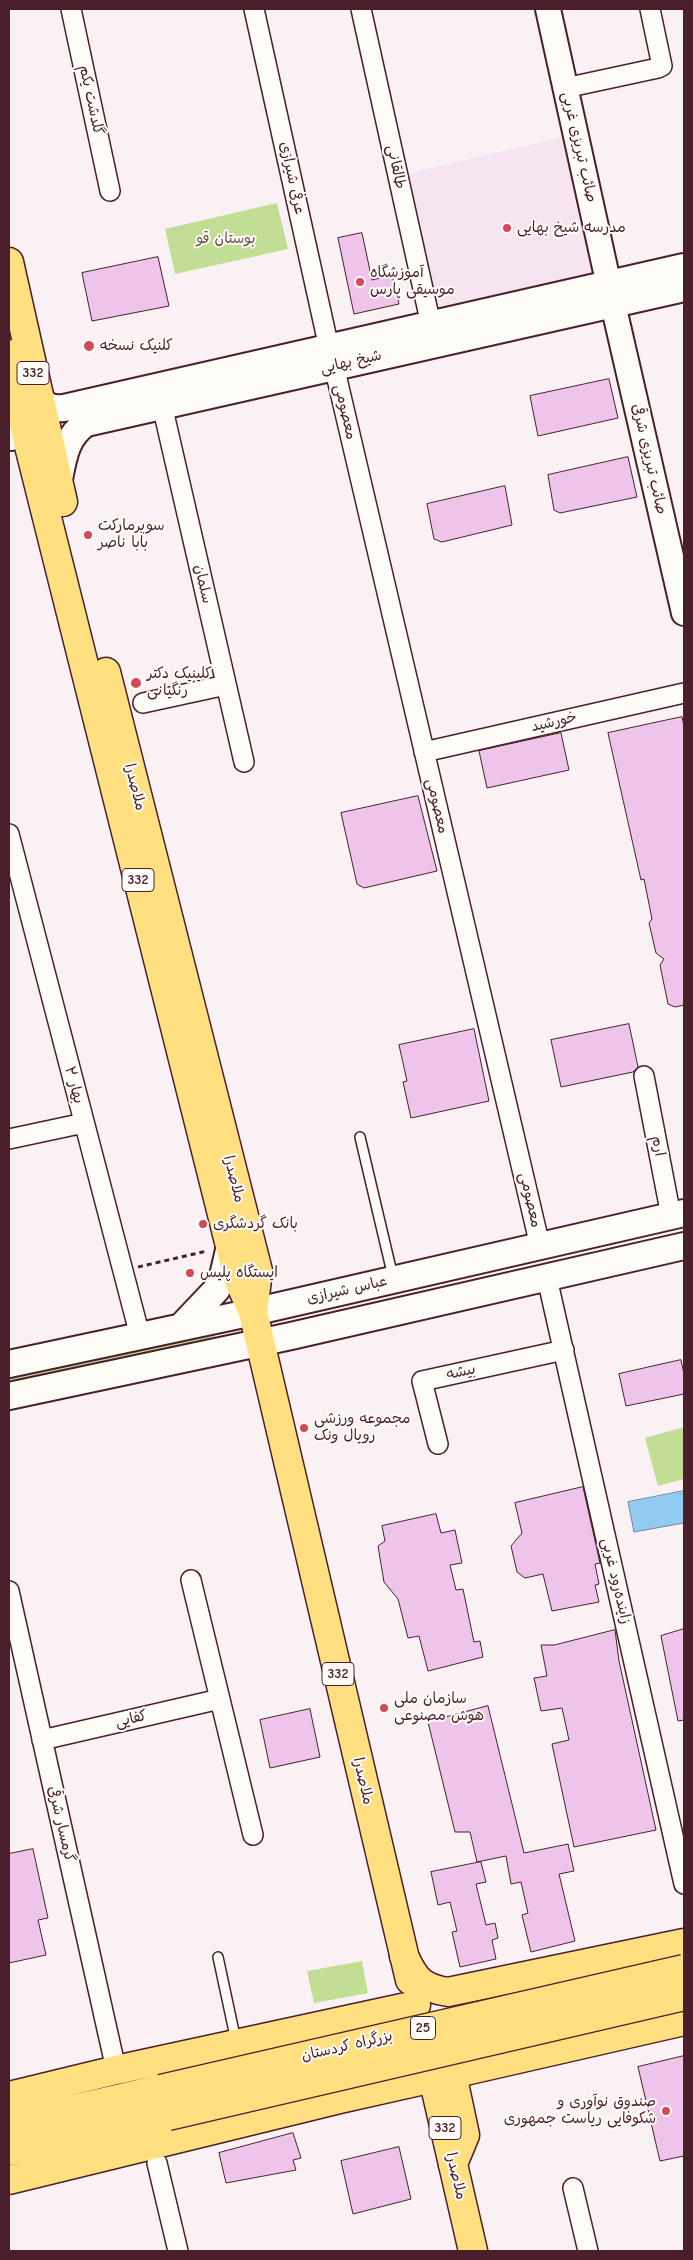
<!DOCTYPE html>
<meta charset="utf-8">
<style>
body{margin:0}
#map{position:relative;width:693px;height:2260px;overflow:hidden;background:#faf1f4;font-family:"Comic Neue",sans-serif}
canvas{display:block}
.frame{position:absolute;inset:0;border:10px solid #4a1f2b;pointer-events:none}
</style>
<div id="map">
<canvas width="693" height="2260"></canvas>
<div class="frame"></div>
</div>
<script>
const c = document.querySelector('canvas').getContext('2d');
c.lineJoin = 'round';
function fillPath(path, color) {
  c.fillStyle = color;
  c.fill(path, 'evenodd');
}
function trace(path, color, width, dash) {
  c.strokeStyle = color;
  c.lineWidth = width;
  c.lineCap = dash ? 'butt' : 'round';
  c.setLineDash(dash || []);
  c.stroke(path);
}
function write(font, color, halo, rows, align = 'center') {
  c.font = font + ' "Comic Neue","Playpen Sans Arabic",sans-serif';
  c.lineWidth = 4;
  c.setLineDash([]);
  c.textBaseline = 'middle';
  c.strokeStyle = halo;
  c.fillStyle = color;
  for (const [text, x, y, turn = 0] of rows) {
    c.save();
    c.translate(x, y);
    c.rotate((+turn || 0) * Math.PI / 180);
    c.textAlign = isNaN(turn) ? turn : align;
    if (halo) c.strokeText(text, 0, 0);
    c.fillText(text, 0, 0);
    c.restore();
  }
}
const built = new Path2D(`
 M 572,135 L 605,283 L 442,318 L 406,174 Z`);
const green = new Path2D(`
 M 277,203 L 288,249 L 175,274 L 165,229 Z
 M 214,1332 L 216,1344 L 9,1389 L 9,1372 Z
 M 684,1427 L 684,1479 L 658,1486 L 645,1438 Z
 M 362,1961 L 368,1993 L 314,2003 L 307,1971 Z`);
const water = new Path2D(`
 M 684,1491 L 684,1523 L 634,1532 L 628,1502 Z`);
const building = new Path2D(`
 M 362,233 L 372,280 L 392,275 L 399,304 L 354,314 L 338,238 Z
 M 158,257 L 169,306 L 92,321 L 82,273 Z
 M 609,379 L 618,418 L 538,436 L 530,396 Z
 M 628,457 L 637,497 L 560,513 L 554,510 L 548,475 Z
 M 505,486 L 512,525 L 442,542 L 434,539 L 427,504 Z
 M 682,717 L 684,726 L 684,1005 L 675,1007 L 668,1004 L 660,965 L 664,959 L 656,953 L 649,923 L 652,919 L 644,879 L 641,880 L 608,733 Z
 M 561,733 L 569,770 L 487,788 L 479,751 Z
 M 418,796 L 437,871 L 364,888 L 357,884 L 341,813 Z
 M 629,1024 L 638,1067 L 633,1072 L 561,1087 L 551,1040 Z
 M 474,1029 L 489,1101 L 411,1118 L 403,1082 L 407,1081 L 399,1045 Z
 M 681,1360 L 684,1374 L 684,1394 L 626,1406 L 619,1374 Z
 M 583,1487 L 600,1563 L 595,1564 L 599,1584 L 595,1585 L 599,1602 L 552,1611 L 543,1574 L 525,1578 L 517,1572 L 511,1546 L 522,1533 L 515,1503 Z
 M 436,1514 L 441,1533 L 455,1530 L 462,1563 L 450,1565 L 456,1590 L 463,1589 L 474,1642 L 480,1641 L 483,1657 L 428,1671 L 419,1636 L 408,1638 L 398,1599 L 384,1582 L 378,1546 L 385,1541 L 382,1526 Z
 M 684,1629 L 684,1720 L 678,1721 L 661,1636 Z
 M 615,1630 L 619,1661 L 656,1830 L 574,1847 L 552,1744 L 569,1740 L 562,1708 L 541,1711 L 534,1678 L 547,1676 L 541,1645 L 554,1645 Z
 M 488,1706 L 524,1853 L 568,1844 L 574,1871 L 559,1874 L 575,1941 L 531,1952 L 522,1915 L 528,1913 L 521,1882 L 511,1884 L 506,1856 L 477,1862 L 470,1832 L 455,1832 L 428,1722 Z
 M 310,1709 L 320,1757 L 270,1768 L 260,1720 Z
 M 33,1849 L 48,1918 L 38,1920 L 46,1955 L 9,1963 L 9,1854 Z
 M 481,1862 L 486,1882 L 476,1884 L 486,1925 L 495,1923 L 498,1938 L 492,1940 L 496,1959 L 460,1967 L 452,1932 L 457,1931 L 450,1902 L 438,1905 L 431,1872 Z
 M 684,2056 L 684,2156 L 660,2161 L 638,2067 Z
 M 293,2133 L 301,2158 L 293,2160 L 296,2170 L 226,2183 L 219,2153 Z
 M 399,2147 L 411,2199 L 353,2214 L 341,2161 Z`);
const path = new Path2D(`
 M 138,1267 L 207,1251`);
const service = new Path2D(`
 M 360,1137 L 393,1277
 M 218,1957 L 236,2041`);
const minor = new Path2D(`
 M 71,9 L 110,191
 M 254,9 L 329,348
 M 361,9 L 431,325
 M 565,88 L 658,68 L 662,66 L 650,9
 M 334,366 L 540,1246
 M 162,405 L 244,762
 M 143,703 L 226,685
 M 424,752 L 684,693
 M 9,834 L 140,1336
 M 644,1076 L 671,1216
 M 9,1139 L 84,1123
 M 547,1278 L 684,1884
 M 438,1444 L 422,1381 L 564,1350
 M 191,1580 L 253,1835
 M 9,1591 L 113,2056
 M 42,1740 L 220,1699
 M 157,2163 L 178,2251
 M 573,2188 L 588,2251`);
const tertiary = new Path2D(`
 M 548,9 L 613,304 L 684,613`);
const secondary = new Path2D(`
 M 38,393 C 44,406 49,409 64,408 L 684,267
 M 9,425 L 12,437
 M 58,484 C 63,460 65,437 86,423 L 684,288
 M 181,1327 L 217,1289 L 223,1276 L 230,1246
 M 9,1364 L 253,1312 L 684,1213
 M 9,1396 L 291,1336 L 684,1246`);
const primary = new Path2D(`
 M 9,262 L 63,502
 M 9,354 L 29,446 L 230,1246 L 239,1281 L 253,1312 L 410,1980
 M 106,672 L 258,1271 L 253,1312
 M 428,2056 L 473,2251`);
const trunk = new Path2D(`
 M 404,1956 C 415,1980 422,1988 448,1992 L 684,1943
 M 9,2096 L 116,2070 L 416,2005
 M 9,2124 L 161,2089
 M 9,2151 L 168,2116
 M 453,2164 L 465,2135 L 452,2074 L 684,2021
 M 9,2180 L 340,2099 L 433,2078`);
const trunkBridge = new Path2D(`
 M 161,2089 L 684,1969
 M 168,2116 L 684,1996`);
const markers = [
 [507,228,5,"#d1495b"],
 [360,282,5,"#d1495b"],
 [89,346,6,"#d1495b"],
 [88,535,5,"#d1495b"],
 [136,683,6,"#d1495b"],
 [203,1224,5,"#d1495b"],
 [190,1273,5,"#d1495b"],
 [304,1428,5,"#d1495b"],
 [384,1708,5,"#d1495b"],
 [666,2111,5,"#d1495b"]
];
const shields = [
 [33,373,32],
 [138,880,32],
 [338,1674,32],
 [423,2028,25],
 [445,2128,32]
];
const shieldNames = [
 ["332",33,373],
 ["332",138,880],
 ["332",338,1674],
 ["25",423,2028],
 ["332",445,2128]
];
const streetNames = [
 ["گلدشت یکم",91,100,78],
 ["صائب تبریزی غربی",579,147,77],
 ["طالقانی",396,167,78],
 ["عرفی شیرازی",292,178,78],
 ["شیخ بهایی",351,362,-13],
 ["معصومی",345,412,77],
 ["صائب تبریزی شرقی",649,459,77],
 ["سلمان",203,584,77],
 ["خورشید",554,722,-13],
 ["ملاصدرا",135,787,76],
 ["معصومی",437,806,77],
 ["بهار ۲",74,1085,75],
 ["ارم",658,1146,79],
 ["ملاصدرا",234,1179,76],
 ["معصومی",530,1200,77],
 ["عباس شیرازی",347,1290,-13],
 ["بیشه",461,1372,-12],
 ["زاینده‌رود غربی",616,1581,77],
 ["کفایی",131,1719,-13],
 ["ملاصدرا",363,1781,77],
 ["گرمسار شرقی",61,1824,77],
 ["بزرگراه کردستان",347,2046,-13],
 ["ملاصدرا",456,2176,77]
];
const poiNames = [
 ["مدرسه شیخ بهایی",517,228],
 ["آموزشگاه",370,273],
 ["موسیقی پارس",370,290],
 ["کلنیک نسخه",100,346],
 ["سوپرمارکت",98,526],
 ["بابا ناصر",98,543],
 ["کلینیک دکتر",147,674],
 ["رنگیانی",147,691],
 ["بانک گردشگری",213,1224],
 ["ایستگاه پلیس",200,1273],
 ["مجموعه ورزشی",314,1419],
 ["رویال ونک",314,1436],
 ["سازمان ملی",394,1699],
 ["هوش مصنوعی",394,1716],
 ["صندوق نوآوری و",656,2102,"right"],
 ["شکوفایی ریاست جمهوری",656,2119,"right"]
];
const parkNames = [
 ["بوستان قو",226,239]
];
fillPath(built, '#f6e4f1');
fillPath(green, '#c2dd94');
fillPath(water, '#91cbf1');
trace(water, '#7586a2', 1);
fillPath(building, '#eec4ea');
trace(building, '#4a1f2b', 1);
trace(service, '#4a1f2b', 12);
trace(minor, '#4a1f2b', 22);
trace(tertiary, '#4a1f2b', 28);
trace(secondary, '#4a1f2b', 30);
trace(primary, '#4a1f2b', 31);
trace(trunk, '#4a1f2b', 31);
trace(path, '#4a1f2b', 3, [5, 4]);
trace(service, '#fdfcf7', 9);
trace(minor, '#fdfcf7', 19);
trace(tertiary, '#fdfcf7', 24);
trace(secondary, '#fdfcf7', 26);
trace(primary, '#ffdf80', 28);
trace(trunk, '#ffdf80', 28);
trace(trunkBridge, '#4a1f2b', 31, []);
trace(trunkBridge, '#ffdf80', 28);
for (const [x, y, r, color] of markers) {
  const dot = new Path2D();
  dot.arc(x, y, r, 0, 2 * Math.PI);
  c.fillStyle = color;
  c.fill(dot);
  trace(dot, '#fdfcf7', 2);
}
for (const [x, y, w] of shields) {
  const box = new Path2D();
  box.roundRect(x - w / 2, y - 11.5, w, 23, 4);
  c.fillStyle = '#fdfcf7';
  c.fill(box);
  trace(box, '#4a1f2b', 1);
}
write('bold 14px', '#4a1f2b', null, shieldNames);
write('15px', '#4a1f2b', '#fdfcf7', streetNames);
write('15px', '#4a1f2b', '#fdfcf7', poiNames, 'left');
write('15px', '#684e45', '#fdfcf7', parkNames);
</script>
